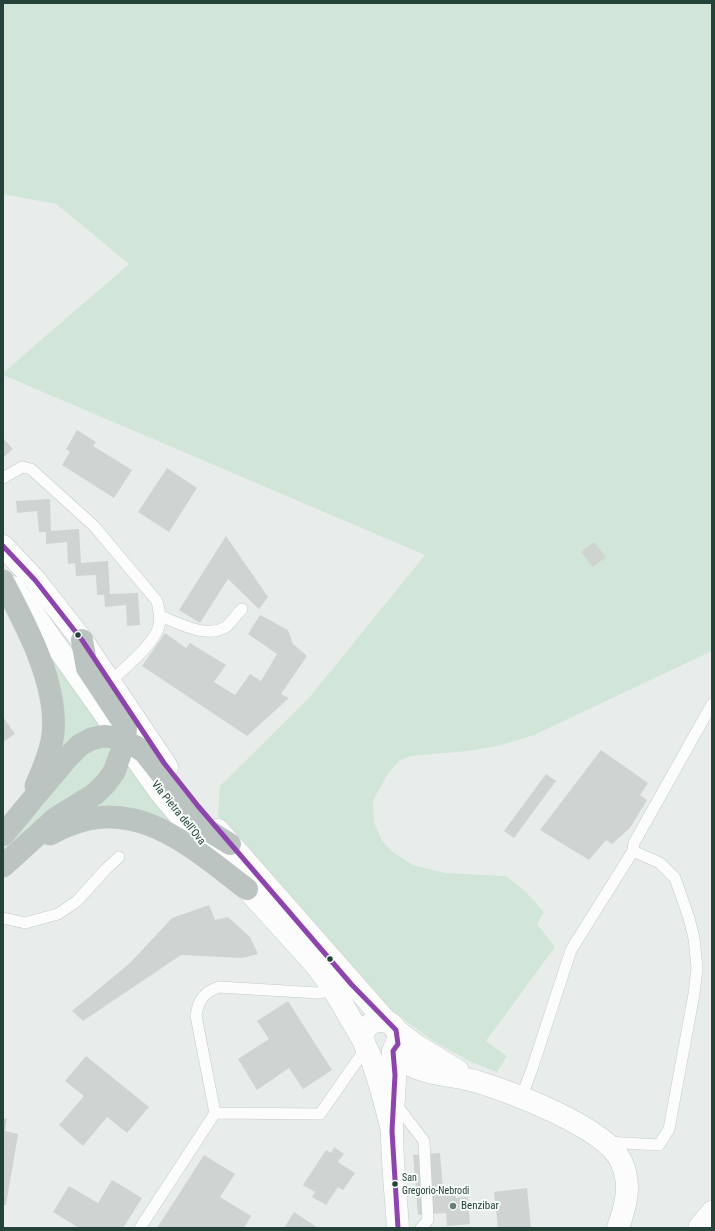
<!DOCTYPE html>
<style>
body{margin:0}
#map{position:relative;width:715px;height:1231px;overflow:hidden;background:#e8edeb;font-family:"Roboto Condensed",sans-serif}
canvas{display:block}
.frame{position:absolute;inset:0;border:4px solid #24423a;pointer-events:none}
</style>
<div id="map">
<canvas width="715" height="1231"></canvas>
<div class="frame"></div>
</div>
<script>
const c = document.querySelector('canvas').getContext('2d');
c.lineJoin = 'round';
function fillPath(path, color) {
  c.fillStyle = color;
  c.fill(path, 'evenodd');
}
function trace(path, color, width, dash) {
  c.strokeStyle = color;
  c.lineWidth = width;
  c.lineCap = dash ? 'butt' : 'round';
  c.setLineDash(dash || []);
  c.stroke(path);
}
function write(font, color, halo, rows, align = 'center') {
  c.font = font + ' "Roboto Condensed",sans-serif';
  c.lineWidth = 4;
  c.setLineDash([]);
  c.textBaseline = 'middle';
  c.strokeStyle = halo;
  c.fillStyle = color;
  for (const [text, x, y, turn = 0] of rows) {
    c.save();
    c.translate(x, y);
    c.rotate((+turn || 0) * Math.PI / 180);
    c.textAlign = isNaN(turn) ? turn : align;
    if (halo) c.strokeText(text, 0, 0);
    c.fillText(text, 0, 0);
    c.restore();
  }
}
const green = new Path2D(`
 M 3,3 L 712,3 L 712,651 L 534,735 L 498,746 L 468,751 L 411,756 L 399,761 L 387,775 L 373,801 L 374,822 L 382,841 L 394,853 L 413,865 L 445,873 L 506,876 L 526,892 L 544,912 L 537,924 L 555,947 L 486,1041 L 507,1056 L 497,1072 L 471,1062 L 433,1041 L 384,1005 L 218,816 L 220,786 L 308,699 L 425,555 L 3,375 L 3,373 L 129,264 L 56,204 L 3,194 Z
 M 51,659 L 54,660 L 100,725 L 98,729 L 60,751 Z
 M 110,745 L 108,762 L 97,780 L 3,855 L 3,849 L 43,806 L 84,752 Z
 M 128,764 L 170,819 L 166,823 L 79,809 Z`);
const building = new Path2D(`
 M 77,430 L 96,442 L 93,446 L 132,470 L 114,498 L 62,465 L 70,452 L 66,449 Z
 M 3,438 L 13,449 L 3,458 Z
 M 167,468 L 197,488 L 169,532 L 138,512 Z
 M 50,499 L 51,531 L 79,529 L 81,563 L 108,561 L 110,594 L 138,593 L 140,625 L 127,626 L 126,605 L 105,607 L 104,595 L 97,595 L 96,575 L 76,576 L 75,563 L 68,564 L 67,542 L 46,544 L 46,532 L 39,532 L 37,511 L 17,513 L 16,501 Z
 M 226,536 L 268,597 L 259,609 L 228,579 L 200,623 L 179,610 Z
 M 594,542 L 606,557 L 593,567 L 581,552 Z
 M 260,615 L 288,630 L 293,644 L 307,656 L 281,694 L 289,698 L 247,736 L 142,666 L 165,633 L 186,648 L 190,643 L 226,665 L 214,682 L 235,695 L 250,674 L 261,681 L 277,654 L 248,634 Z
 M 3,717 L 15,734 L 3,742 Z
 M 601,750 L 648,783 L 640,795 L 647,800 L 630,828 L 612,844 L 606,840 L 589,860 L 540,830 Z
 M 546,774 L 556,781 L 514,838 L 504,831 Z
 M 209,905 L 215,920 L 228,917 L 250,937 L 258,954 L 242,958 L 181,955 L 83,1021 L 72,1011 L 130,963 L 172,918 Z
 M 288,1001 L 332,1070 L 303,1089 L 289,1068 L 257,1090 L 238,1059 L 269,1039 L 257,1021 Z
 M 86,1056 L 149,1107 L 127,1133 L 107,1117 L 83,1146 L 59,1125 L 84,1096 L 65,1081 Z
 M 3,1118 L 7,1119 L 5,1131 L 18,1134 L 6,1205 L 3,1205 Z
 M 334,1147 L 344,1154 L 338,1162 L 355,1173 L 343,1190 L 338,1187 L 326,1205 L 312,1197 L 315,1192 L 303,1185 L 326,1150 L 331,1153 Z
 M 440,1153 L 443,1189 L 455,1188 L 456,1198 L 468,1197 L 470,1224 L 447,1226 L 446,1213 L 418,1215 L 413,1155 Z
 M 204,1155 L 235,1174 L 220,1197 L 251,1216 L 244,1228 L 157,1228 Z
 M 112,1180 L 142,1198 L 123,1228 L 79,1228 L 53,1212 L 69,1186 L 98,1203 Z
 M 527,1188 L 531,1228 L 498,1228 L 494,1192 Z
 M 294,1212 L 318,1228 L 284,1228 Z`);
const lane = new Path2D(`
 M 3,478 L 22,467 L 31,469 L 94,526 L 157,601 C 159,610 161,617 159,626 C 154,645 124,668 110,682
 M 160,616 C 179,623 208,640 227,626 C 232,621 237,614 242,609
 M 3,918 L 25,923 L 58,914 L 77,901 L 106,869 L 119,857
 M 521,1098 L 532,1069 L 571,950 L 633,851
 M 395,1103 L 424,1141 L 428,1220 L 421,1228
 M 215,1113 L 196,1016 C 198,1000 204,992 219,987 L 318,993 L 334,990
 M 606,1142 L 659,1145 L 669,1129 L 694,994 L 697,968 L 694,938 L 689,918 L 675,878 L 660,863 L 633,851 L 634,843 L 712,704
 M 140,1228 L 215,1113 L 320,1114 L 366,1048`);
const secondary = new Path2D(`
 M 3,546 L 35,580 L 82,640 L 167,767
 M 12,587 L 33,613 L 160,792 L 211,853 L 247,889 L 315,964 L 334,990 L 363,1040
 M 218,830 L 386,1021
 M 396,1030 L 417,1046 L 458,1071
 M 393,1051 C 399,1056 404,1061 410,1065 C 426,1074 456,1076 475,1081 C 511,1092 605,1127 621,1161 C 632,1184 626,1205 618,1228
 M 392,1131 C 386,1106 380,1082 371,1058 C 368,1050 361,1042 364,1032 C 369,1018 392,1017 397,1032 C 400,1041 395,1044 393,1052 C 392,1060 395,1069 395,1076 C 395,1095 392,1113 392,1131 C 392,1163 396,1196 398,1228
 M 699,1228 L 712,1212`);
const highway = new Path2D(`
 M 3,581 C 26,625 58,683 53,734 C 51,752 43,769 36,786
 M 50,834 C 129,789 186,842 247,889
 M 3,835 L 68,757 L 80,745 L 91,739 L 104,736 L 113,737 L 135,746 L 144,752 L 204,828 L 230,844
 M 3,866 L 56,818 L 95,794 L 106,783 L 114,772 L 125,742 L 126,727 L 87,668 L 82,640`);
const bus1 = new Path2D(`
 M 3,546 L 35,580 L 82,640 L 164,763 L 198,806 L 352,985 L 396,1030 L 398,1044 L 393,1051 L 395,1075 L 392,1131 L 398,1228`);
const markers = [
 [78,635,3.5,"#24423a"],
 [330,959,3.5,"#24423a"],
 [395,1184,3.5,"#24423a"],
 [453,1206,4,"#697e78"]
];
const busNames = [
 ["San",402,1178],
 ["Gregorio-Nebrodi",402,1191]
];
const streetNames = [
 ["Via Pietra dell'Ova",178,813,51]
];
const poiNames = [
 ["Benzibar",461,1206]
];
fillPath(green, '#d1e6d8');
fillPath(building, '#cfd4d2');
trace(lane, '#c5cac8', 12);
trace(secondary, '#c3cbc8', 23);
trace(highway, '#c3ccc9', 23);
trace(lane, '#fcfcfc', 11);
trace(secondary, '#fcfcfc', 22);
trace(highway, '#bcc4c2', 22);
trace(bus1, '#8e44ad', 5);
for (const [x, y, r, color] of markers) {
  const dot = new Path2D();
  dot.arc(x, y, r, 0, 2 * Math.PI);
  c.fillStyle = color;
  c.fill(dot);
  trace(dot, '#f7fbf9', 1.5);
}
write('10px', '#24423a', '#f7fbf9', busNames, 'left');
write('11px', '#24423a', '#f7fbf9', streetNames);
write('11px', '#24423a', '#f7fbf9', poiNames, 'left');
</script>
